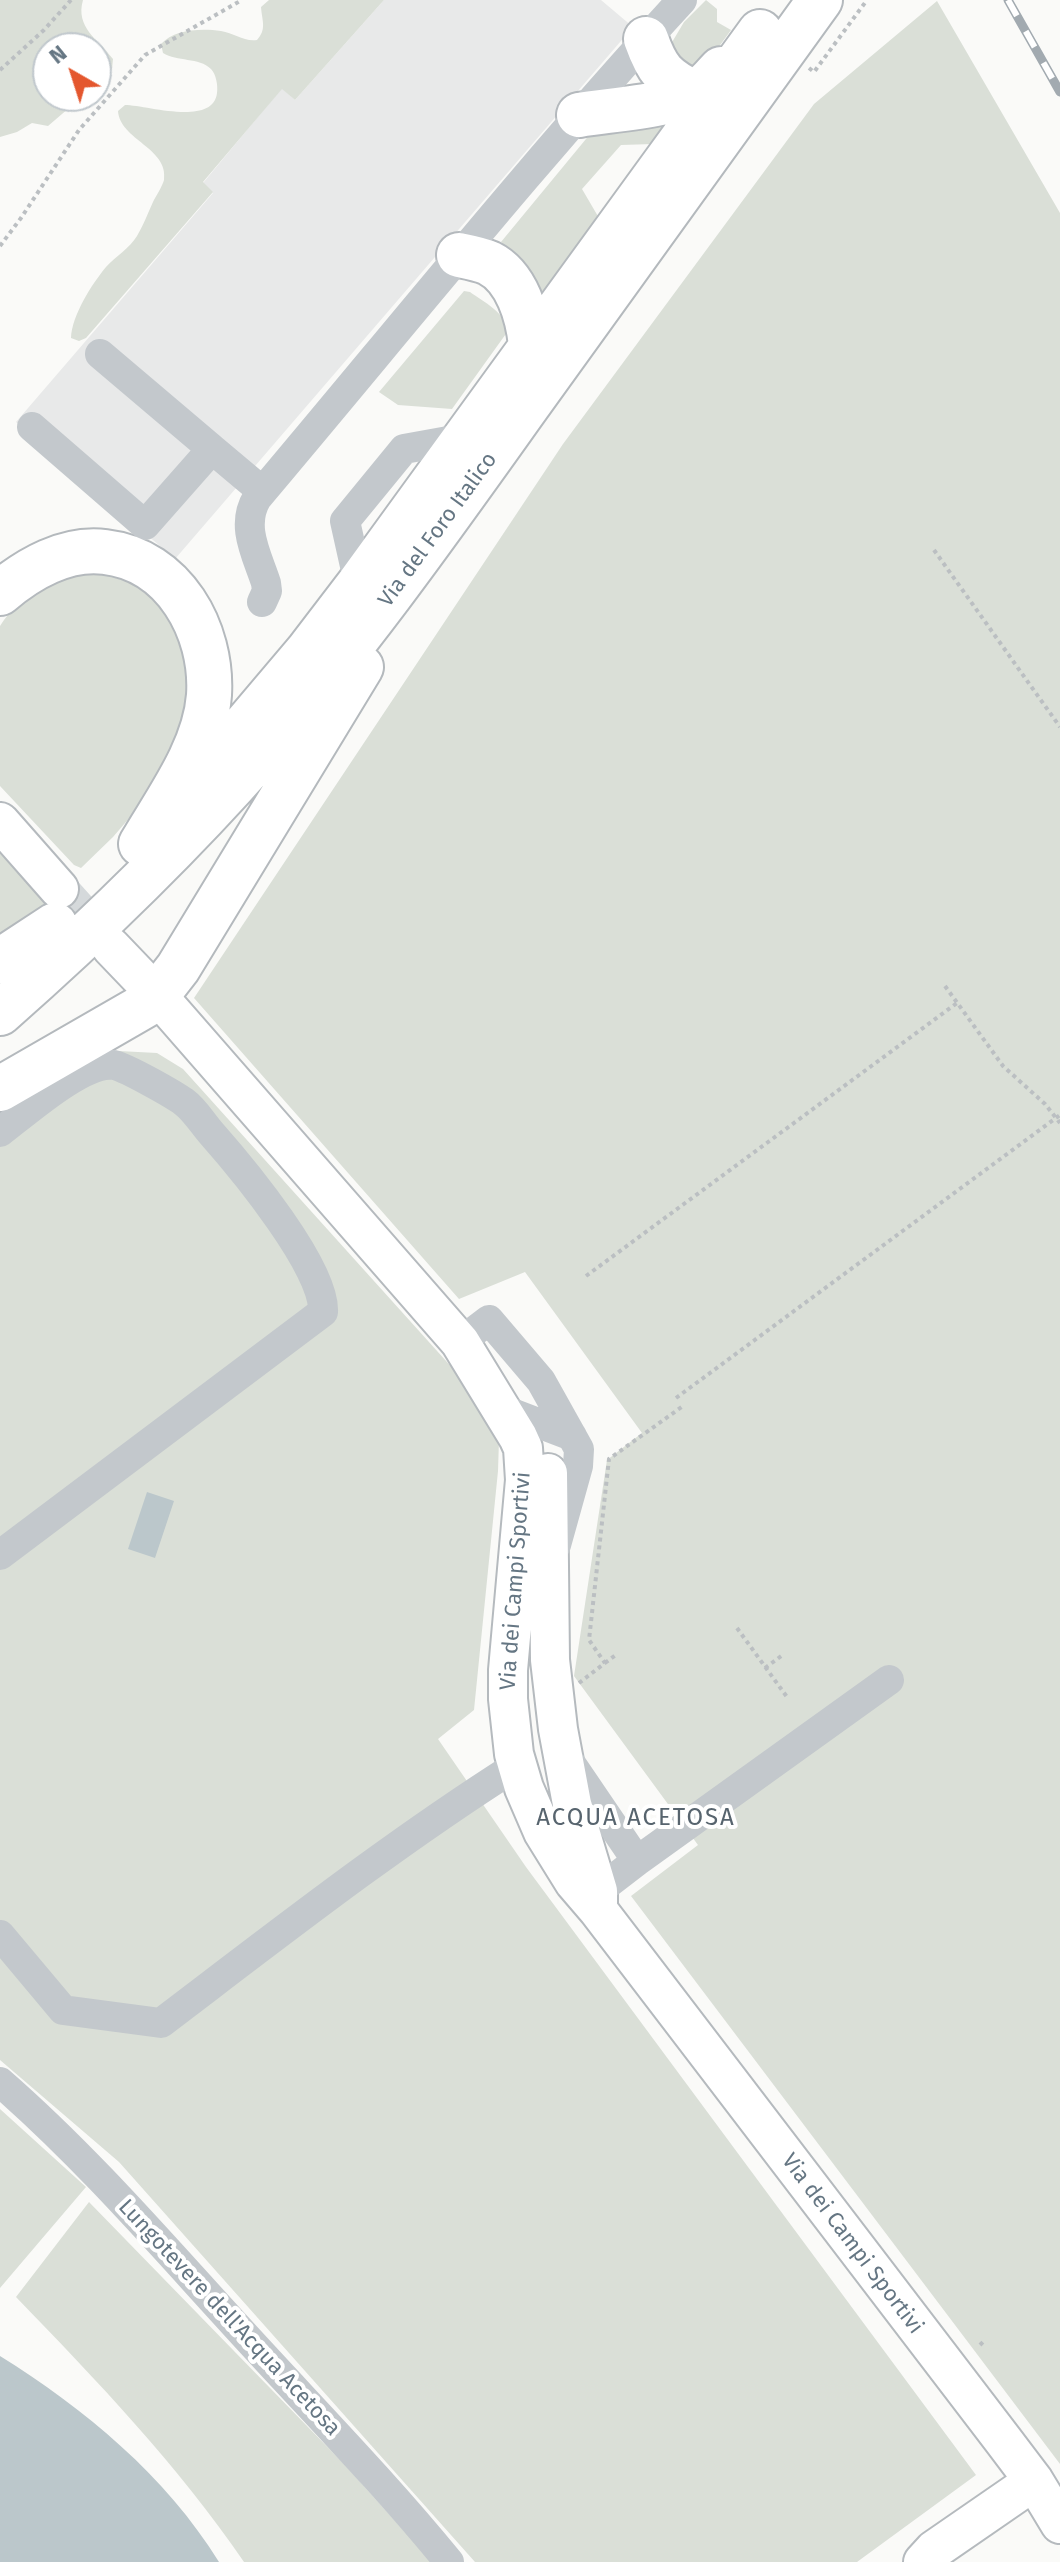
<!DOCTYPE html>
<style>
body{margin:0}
#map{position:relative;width:1060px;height:2562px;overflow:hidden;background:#fafaf8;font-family:"Fira Sans",sans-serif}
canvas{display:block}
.north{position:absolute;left:32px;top:32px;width:80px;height:80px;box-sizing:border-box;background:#fff;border:2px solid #c1c8cd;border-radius:50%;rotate:321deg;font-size:22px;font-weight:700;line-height:32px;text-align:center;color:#657683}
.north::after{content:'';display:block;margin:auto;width:28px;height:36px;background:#e4572e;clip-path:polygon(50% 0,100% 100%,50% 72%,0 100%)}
</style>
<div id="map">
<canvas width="1060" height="2562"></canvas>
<div class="north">N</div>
</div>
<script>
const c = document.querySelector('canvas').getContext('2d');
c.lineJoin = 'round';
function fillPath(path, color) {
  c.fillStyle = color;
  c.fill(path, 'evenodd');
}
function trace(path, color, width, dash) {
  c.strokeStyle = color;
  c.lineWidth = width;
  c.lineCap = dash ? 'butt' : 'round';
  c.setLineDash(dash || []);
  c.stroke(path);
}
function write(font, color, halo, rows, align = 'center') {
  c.font = font + ' "Fira Sans",sans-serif';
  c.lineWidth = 8;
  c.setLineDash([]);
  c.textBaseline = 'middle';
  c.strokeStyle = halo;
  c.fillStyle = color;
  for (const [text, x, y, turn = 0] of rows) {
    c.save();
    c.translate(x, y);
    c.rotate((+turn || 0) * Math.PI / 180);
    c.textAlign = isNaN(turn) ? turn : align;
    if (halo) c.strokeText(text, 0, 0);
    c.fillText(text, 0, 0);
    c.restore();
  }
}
const built = new Path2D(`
 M 384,0 L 601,0 L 633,27 L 175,559 L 16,422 L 213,193 L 203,183 L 282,88 L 295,100 Z`);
const green = new Path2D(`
 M 0,0 L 83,0 C 75,27 98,40 113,59 L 112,69 L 96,83 L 96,48 L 48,48 L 48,96 L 83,96 L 48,126 L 32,123 L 17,132 L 0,137 Z
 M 269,0 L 384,0 L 295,100 L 282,89 L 203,182 L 213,192 L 86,338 L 79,341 L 71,338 C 72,315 92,284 106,267 C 116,256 129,249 137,236 C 143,226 148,213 153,202 C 156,196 162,187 164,180 C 169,148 120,140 118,111 L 125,105 C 146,105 213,127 217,93 C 218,85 216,74 211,69 C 199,57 177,62 163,53 L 161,44 C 174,29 202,28 221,31 C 234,33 244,42 257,40 C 267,29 262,21 261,7 Z
 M 706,0 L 717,9 L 717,22 L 731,30 L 705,66 L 683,71 L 668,49 L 684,22 Z
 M 937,1 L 1060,213 L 1060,2464 L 631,1896 L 698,1845 L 574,1676 L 607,1460 L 642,1433 L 525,1272 L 459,1299 L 194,998 L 563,444 L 814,104 Z
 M 600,122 L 670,124 L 653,144 L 621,145 L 582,189 L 599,218 L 541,299 L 522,265 L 501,242 Z
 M 464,291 L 470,292 C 484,302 505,312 508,331 L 452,409 L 398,405 L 379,392 Z
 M 77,574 L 103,574 L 135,584 L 163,604 L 190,654 L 192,715 L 168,773 L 113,837 L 81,868 L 74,865 L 0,786 L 0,626 C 22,593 41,587 77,574 Z
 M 0,851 L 48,907 L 0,949 Z
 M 100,1050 L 157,1053 L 183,1069 L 474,1392 L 499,1440 L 498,1471 L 474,1710 L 438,1739 L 526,1867 L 976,2475 L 857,2562 L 475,2562 L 119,2162 L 0,2060 L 0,1114 Z
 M 0,2109 L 86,2187 L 0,2288 Z
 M 89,2202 L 344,2464 L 432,2562 L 244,2562 C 177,2464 98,2382 16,2297 Z`);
const water = new Path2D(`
 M 147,1492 L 174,1501 L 155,1558 L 128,1549 Z
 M 0,2356 C 85,2409 166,2476 219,2562 L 0,2562 Z`);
const majorTunnel = new Path2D(`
 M 59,889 L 111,947`);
const path = new Path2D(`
 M 809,68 L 814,72 L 867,0
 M 0,70 L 44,30 L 71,0
 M 0,246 L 21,218 L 79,130 L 145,55 L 242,0
 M 934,550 L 1060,727
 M 945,986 L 1003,1066 L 1045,1104 L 1060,1123
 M 586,1276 L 957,1003
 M 676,1398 L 1060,1115
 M 737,1628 L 787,1697
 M 605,1663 L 617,1654
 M 765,1668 L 784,1654
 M 579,1683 L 605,1663 L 589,1640 L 609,1459 L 683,1406
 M 980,2345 L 983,2342`);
const minor = new Path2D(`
 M 100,354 L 212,449
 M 32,427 L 145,525 L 212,449 L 262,491
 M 359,584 L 345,521 L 404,449 L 465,438
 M 262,602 L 267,591 L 266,583 C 257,555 240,526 257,498 C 398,331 534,161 682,0
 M 0,1132 C 24,1114 84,1060 114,1065 C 127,1068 173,1094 184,1102 C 195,1110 203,1124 212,1134 C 242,1168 326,1269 323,1312 L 0,1555
 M 460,1342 L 489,1320 L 541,1381 L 579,1449 L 578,1466 L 556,1545
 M 504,1410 L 572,1436
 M 567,1758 L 637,1861 L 598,1891
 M 637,1861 L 889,1680
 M 0,1935 L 63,2010 L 161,2023 C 277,1935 393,1844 516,1766
 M 0,2082 C 86,2157 160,2243 237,2327 C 308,2405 382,2480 449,2562`);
const major = new Path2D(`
 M 0,822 L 59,889
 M 111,947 L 157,995 L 460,1342 L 518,1437 L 523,1448 L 525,1480 L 508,1670 L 508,1699 L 514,1754 L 524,1788 L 543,1832 L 574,1882 L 598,1910 L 1003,2440 L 1034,2481 L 1060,2524
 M 548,1473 L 550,1660 L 558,1729 L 572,1804 L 598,1891 L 598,1906
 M 923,2562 L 934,2550 L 1034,2481`);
const highway = new Path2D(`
 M 646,39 C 657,70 664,78 694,93
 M 579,115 C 614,109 673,107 703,87 C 710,82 715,75 721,69
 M 459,255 C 469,257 480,259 489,263 C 517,277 528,316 531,345
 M 0,593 C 28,569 66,547 105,552 C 174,560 213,630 209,695 C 205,749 168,798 141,844
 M 191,789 L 307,652 L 359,584 L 760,32
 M 0,961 L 55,925
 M 0,1013 C 92,932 180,847 261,755 C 358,645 443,524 528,405 C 625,270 723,135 820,0
 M 0,1089 L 144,1006 L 157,995 L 178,968 L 361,667`);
const rail = new Path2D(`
 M 1008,0 L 1060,92`);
const streetNames = [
 ["Via del Foro Italico",438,530,-54],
 ["Via dei Campi Sportivi",516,1581,-86],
 ["Via dei Campi Sportivi",852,2244,53],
 ["Lungotevere dell'Acqua Acetosa",229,2318,47]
];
const neighbourhoodNames = [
 ["ACQUA ACETOSA",636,1818]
];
fillPath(built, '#e8e9e9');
fillPath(green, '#dadfd7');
fillPath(water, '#bbc7cb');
trace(majorTunnel, '#d5d9db', 38, [38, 19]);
trace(major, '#b5babe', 42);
trace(highway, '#b4b9bd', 48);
trace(path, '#bbbfc2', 4, [4, 4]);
trace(minor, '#c3c8cc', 30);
trace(major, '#fff', 38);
trace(highway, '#fff', 44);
trace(rail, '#a2aab0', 9);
trace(rail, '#fff', 6, [18]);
write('22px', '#657683', '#fff', streetNames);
c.letterSpacing = '2px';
write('24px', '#57646e', '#fff', neighbourhoodNames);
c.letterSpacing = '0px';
</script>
